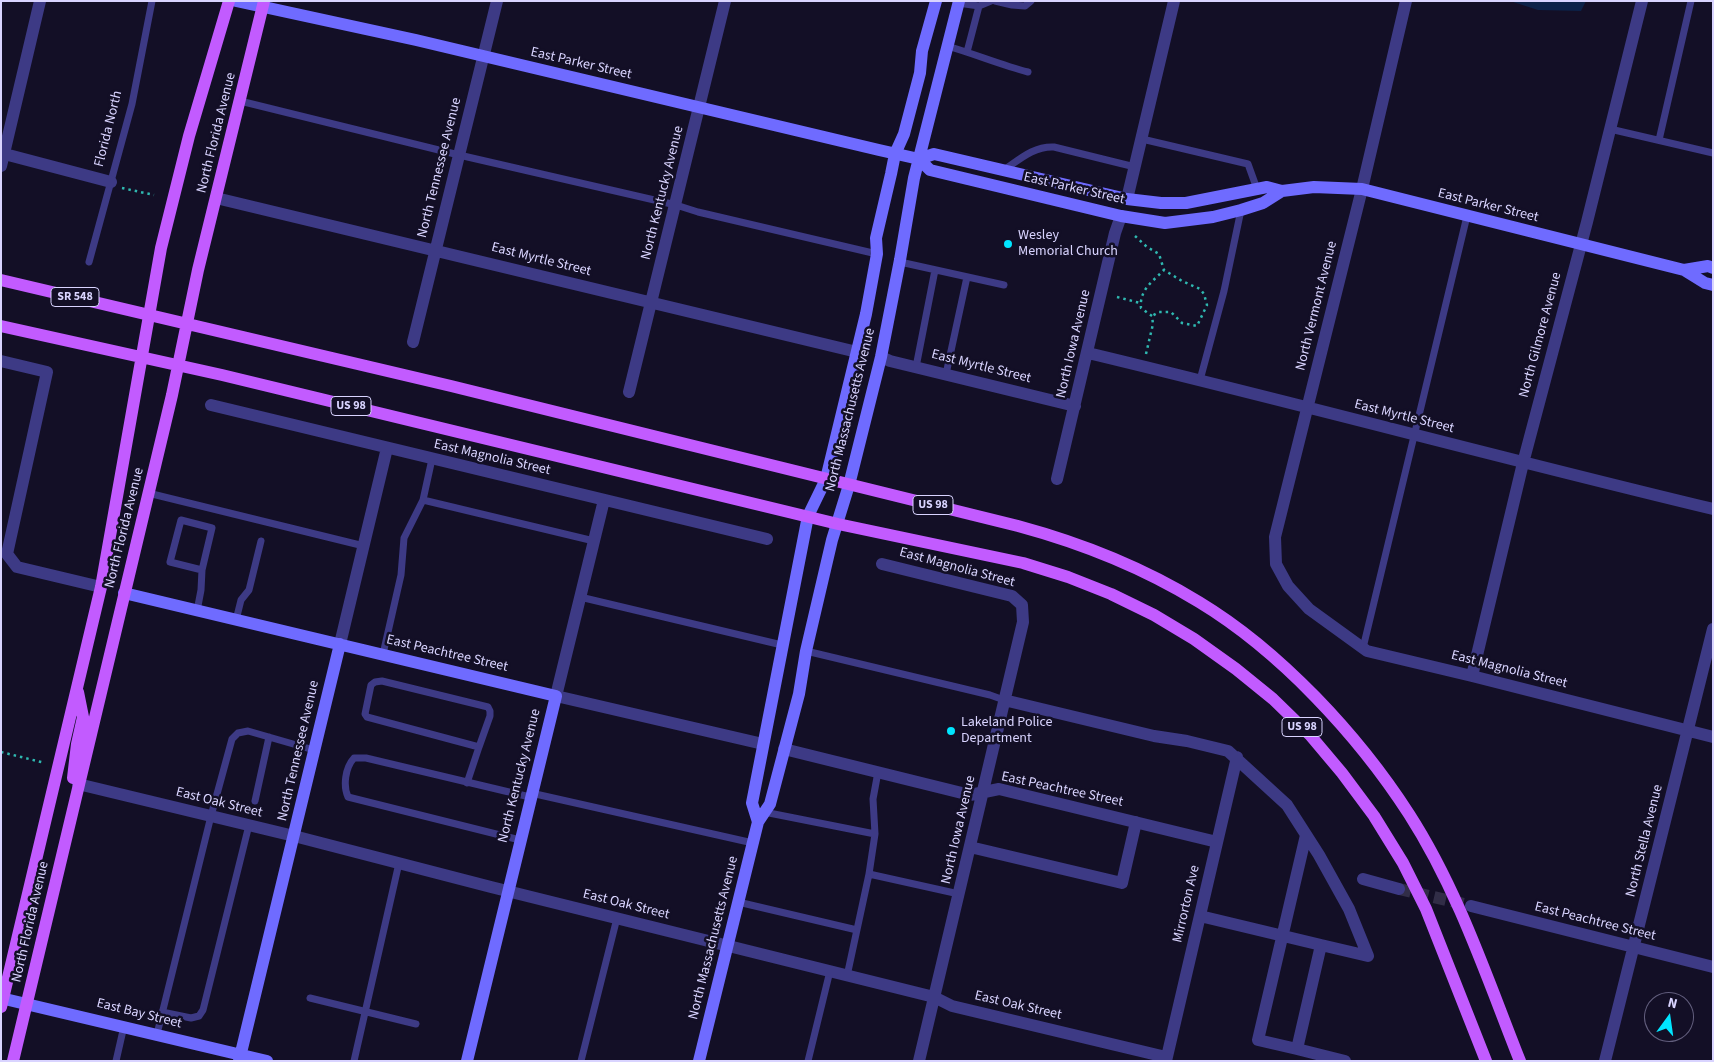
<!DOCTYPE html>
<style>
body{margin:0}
#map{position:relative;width:1714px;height:1062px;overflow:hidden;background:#130f26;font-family:"Source Sans 3",sans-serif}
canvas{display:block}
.frame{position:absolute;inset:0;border:2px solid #d9d4ff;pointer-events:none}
.north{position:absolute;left:1644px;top:992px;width:50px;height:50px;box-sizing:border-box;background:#130f26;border:1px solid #625e7d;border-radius:50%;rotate:14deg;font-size:14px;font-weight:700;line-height:20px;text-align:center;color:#d9d4ff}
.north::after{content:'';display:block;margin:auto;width:18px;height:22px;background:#00e5ff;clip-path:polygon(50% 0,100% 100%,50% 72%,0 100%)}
</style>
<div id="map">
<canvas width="1714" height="1062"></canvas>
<div class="frame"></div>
<div class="north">N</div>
</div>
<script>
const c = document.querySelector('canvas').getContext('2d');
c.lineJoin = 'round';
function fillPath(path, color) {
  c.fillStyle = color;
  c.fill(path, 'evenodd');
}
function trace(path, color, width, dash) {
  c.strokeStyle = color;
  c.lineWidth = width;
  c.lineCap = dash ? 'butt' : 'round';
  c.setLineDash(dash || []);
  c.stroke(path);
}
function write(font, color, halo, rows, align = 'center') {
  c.font = font + ' "Source Sans 3",sans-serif';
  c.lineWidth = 5;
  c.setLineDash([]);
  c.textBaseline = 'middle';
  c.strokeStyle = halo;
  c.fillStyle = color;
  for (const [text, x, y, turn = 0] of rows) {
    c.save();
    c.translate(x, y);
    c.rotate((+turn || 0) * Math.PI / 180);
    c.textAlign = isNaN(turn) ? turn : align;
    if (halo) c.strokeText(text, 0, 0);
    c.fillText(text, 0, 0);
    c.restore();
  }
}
const water = new Path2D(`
 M 1510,1 L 1586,1 L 1581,11 L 1538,10 Z`);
const streetTunnel = new Path2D(`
 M 1399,889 L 1464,904`);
const path = new Path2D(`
 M 122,188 L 154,195
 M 1135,236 L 1147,247 L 1159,254 L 1164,270 L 1182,281 L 1200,289 L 1204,294 L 1207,305 L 1197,326 L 1182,323 L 1171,312 L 1159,312 L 1152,316
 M 1117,297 L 1140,303
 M 1152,316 L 1141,308 C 1139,290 1153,281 1164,270
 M 1146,354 L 1153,324 L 1152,316
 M 1,752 L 45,763`);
const lane = new Path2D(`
 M 995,1 L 1012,5 L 1025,6 L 1031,1
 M 958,3 L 979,6 L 967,52
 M 979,6 L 991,1
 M 947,46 C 975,54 1001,65 1028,72
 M 240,101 L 459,155 L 676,205 L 698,212 L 877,254
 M 1610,129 L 1713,153
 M 1142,139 L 1248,164 L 1257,189
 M 1659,140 L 1691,1
 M 1004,170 C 1020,159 1034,146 1054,147 L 1135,167
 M 89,262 L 132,104 L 152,1
 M 900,262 L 1004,285
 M 916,367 L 935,270
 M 946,374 L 967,277
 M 1200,380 L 1224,291 L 1241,210
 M 148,493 L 364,546
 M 423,500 L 594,541
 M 580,597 L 782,645
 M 197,611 L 201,590 L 202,570 L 212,528 L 181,520 L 170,562 L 202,570
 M 236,620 L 241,600 L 249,590 L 261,541
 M 1363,648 L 1467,216
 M 806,651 L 990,695 L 1004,700
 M 383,654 L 401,575 L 404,538 L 423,500 L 432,459
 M 467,783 L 479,747 L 367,717 L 365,714 L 371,685 L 375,682 L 382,681 L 488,707 L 490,711 L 490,716 L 479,747
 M 531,793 L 753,843
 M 255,801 L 269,737
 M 764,812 L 875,834
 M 520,840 L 348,797 C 343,786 345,768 354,758 L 366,758 L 530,797
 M 869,874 L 959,894
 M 738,902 L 857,930
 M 847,976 L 869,874 L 875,834 L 873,799 L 878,772
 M 310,998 L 416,1024
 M 162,1012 L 191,1018 L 199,1016 L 203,1010 L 249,825
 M 157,1034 L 211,816 L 232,739 L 238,733 L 248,731 L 314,750
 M 116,1061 L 124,1026
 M 354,1061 L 399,863
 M 581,1061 L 617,918
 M 808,1061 L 830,971`);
const street = new Path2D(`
 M 1406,1 L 1362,189 L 1275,537 L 1276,564 L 1288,586 L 1309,609 L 1367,651 L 1472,676 L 1713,737
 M 1,153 L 111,182
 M 1,166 L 40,1
 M 216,198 L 857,352
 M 1127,199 L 1174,1
 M 413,342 L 497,1
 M 1088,353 C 1297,403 1504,459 1713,509
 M 881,357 L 890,361 L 1075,406
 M 1,361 L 47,372 L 7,554 L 17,567 L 101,587
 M 629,392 L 725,1
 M 211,405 L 767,539
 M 1057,479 L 1115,233 L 1121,216
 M 604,500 L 556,696 L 763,744
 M 882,564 L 1012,596 L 1022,605 L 1023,622 L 919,1061
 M 340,644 L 387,448
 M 1472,676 L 1523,463 L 1587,222 L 1642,1
 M 1004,700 L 1154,736 L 1187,741 L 1228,751 L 1287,805 L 1319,855 L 1349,909 L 1368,956 L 1321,945 L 1297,1049 L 1345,1061
 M 784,749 L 970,795 L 999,789 L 1217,842
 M 78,784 L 294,836 L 491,887 L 934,997 L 952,1006 L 1166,1057
 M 970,847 L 1122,883 L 1136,822
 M 1363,879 L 1399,889
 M 1471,906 L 1713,967
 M 1200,916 L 1321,945
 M 1297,1049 L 1258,1040 L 1306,835
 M 1166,1061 L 1237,757
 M 1605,1061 L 1713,629`);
const secondary = new Path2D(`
 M 236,1 L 416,40 L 879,150 L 919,159 L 934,154 L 1127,199 L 1161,203 L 1186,203 L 1267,187 L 1282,191 L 1314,187 L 1362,189 L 1684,270 L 1705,283 L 1713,285
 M 919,159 L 930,170 L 1121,216 L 1165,223 L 1213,217 L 1241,210 L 1263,203 L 1282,191
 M 1684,270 L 1708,266 L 1713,268
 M 124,593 L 556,696 L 467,1061
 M 758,822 L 752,803 L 808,516 L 826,479 L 866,314 L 877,254 L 876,238 L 891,174 L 895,154 L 904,134 L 920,73 L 922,51 L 936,1
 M 1,998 L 267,1061
 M 239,1061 L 340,644
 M 699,1061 L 758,822 L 770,804 L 799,694 L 806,651 L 832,540 L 849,485 L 881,357 L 900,260 L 914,178 L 959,1`);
const primary = new Path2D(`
 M 1,280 L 451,386 L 1018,526 C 1081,543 1142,567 1199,602 C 1280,651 1358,735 1409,814 C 1458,890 1487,978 1520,1061
 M 1,326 L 222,375 L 838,524 L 1023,563 L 1068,577 L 1111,594 L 1154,615 L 1194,639 L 1236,669 L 1273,699 L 1310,735 L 1342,773 L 1374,816 L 1403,863 L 1426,909 L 1486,1061
 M 73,778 L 77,744 L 83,717 L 78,692
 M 1,1007 L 101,587 L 161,248 L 189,136 L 229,1
 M 13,1061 L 172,395 L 198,270 L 264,1`);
const markers = [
 [1008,244,5,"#00e5ff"],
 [951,731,5,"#00e5ff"]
];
const shields = [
 [75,297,48],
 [351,406,40],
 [933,505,40],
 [1302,727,40]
];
const shieldNames = [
 ["SR 548",75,297],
 ["US 98",351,406],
 ["US 98",933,505],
 ["US 98",1302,727]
];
const streetNames = [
 ["East Parker Street",581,64,13],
 ["Florida North",109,129,-76],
 ["North Florida Avenue",217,133,-76],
 ["North Tennessee Avenue",440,168,-76],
 ["East Parker Street",1074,189,13],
 ["North Kentucky Avenue",663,193,-76],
 ["East Parker Street",1488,206,14],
 ["East Myrtle Street",541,260,14],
 ["North Vermont Avenue",1317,306,-76],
 ["North Gilmore Avenue",1541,335,-75],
 ["North Iowa Avenue",1074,344,-77],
 ["East Myrtle Street",981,367,14],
 ["North Massachusetts Avenue",851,410,-76],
 ["East Myrtle Street",1404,417,14],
 ["East Magnolia Street",492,458,13],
 ["North Florida Avenue",125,528,-76],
 ["East Magnolia Street",957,568,15],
 ["East Peachtree Street",447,654,13],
 ["East Magnolia Street",1509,670,14],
 ["North Tennessee Avenue",299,751,-77],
 ["North Kentucky Avenue",520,776,-76],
 ["East Peachtree Street",1062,790,12],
 ["East Oak Street",219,803,14],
 ["North Iowa Avenue",959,830,-77],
 ["North Stella Avenue",1645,841,-76],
 ["Mirrorton Ave",1187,904,-77],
 ["East Oak Street",626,905,14],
 ["North Florida Avenue",31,922,-77],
 ["East Peachtree Street",1595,922,14],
 ["North Massachusetts Avenue",714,938,-76],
 ["East Oak Street",1018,1006,13],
 ["East Bay Street",139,1014,14]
];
const poiNames = [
 ["Wesley",1018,236],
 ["Memorial Church",1018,252],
 ["Lakeland Police",961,723],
 ["Department",961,739]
];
fillPath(water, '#0c2248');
trace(streetTunnel, '#312d47', 12, [12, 6]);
trace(path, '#2fb8b0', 2.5, [2.5, 4]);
trace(lane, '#3d3a85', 7);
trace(street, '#3d3a85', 12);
trace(secondary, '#6f6bff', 12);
trace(primary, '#c25bff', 12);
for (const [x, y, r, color] of markers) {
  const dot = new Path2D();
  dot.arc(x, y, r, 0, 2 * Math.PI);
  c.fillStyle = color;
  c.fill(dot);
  trace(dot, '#130f26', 2);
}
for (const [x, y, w] of shields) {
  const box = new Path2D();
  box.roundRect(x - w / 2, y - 9.5, w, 19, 4);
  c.fillStyle = '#130f26';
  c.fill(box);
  trace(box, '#d9d4ff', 1);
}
write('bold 12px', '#d9d4ff', null, shieldNames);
write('14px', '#d9d4ff', '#130f26', streetNames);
write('14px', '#d9d4ff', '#130f26', poiNames, 'left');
</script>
